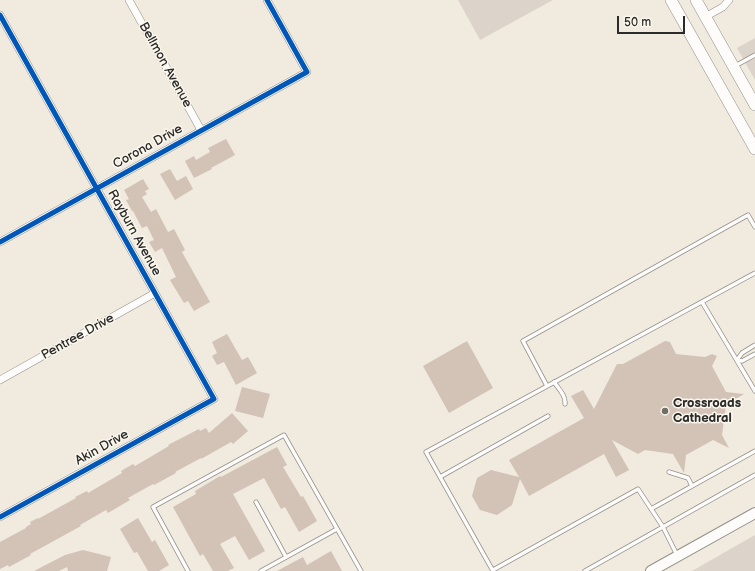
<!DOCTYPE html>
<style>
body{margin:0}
#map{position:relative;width:755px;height:571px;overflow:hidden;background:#f0eadf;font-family:"Balsamiq Sans",sans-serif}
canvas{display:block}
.scale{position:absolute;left:617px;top:16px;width:68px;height:18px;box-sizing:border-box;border:2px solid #2b2b2b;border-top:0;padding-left:5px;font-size:12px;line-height:14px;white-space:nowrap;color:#2b2b2b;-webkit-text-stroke:3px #fbf7ec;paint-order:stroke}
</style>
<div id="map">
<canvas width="755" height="571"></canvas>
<div class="scale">50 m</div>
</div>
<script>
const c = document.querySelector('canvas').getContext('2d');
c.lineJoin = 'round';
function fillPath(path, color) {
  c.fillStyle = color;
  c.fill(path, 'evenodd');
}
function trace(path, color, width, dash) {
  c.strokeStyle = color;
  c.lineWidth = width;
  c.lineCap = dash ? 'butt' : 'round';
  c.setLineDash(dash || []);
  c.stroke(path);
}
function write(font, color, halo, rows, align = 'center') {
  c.font = font + ' "Balsamiq Sans",sans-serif';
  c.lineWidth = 3;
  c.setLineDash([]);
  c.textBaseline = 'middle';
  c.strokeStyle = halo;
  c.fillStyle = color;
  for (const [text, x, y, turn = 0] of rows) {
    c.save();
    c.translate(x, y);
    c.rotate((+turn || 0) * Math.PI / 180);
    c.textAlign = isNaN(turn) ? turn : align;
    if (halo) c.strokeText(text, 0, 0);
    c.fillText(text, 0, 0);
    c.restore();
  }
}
const industrial = new Path2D(`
 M 458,0 L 553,0 L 480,40 Z
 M 755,38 L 755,80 L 737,48 Z
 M 755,535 L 755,571 L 692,571 Z`);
const building = new Path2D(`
 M 226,139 L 235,155 L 211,168 L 212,169 L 194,178 L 185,161 L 194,156 L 196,160 L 210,152 L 208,148 Z
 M 170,169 L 177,181 L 186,176 L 193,189 L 175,200 L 160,174 Z
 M 143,179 L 149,189 L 145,191 L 147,194 L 142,197 L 151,212 L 156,209 L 168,232 L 174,229 L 185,250 L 182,252 L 210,302 L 194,311 L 188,301 L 184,303 L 173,285 L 170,280 L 176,277 L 162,248 L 155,252 L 149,242 L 154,240 L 147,226 L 142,228 L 133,211 L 132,211 L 126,200 L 129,199 L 124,190 Z
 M 227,334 L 242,360 L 248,357 L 257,373 L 236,385 L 224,362 L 217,365 L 212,356 L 217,353 L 212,342 Z
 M 467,341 L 493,388 L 449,413 L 423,366 Z
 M 665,341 L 670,342 L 676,354 L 705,357 L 712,354 L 717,356 L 712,366 L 726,392 L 744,394 L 726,405 L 722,435 L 729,448 L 713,440 L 686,455 L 684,473 L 673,454 L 645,450 L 638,454 L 612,440 L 629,470 L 616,477 L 604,454 L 529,496 L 520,479 L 512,505 L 497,515 L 480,510 L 472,496 L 477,478 L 491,470 L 519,477 L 509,460 L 584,418 L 571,396 L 583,390 L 594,409 L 617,364 L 623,364 Z
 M 242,387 L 270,394 L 263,418 L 235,411 Z
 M 232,413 L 248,431 L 233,444 L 231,442 L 201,459 L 201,458 L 175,472 L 176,473 L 154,485 L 153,484 L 128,498 L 130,500 L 108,513 L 106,510 L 80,525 L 81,526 L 30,554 L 31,555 L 9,567 L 8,565 L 0,569 L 0,542 L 26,528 L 26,527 L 31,524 L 30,522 L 38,518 L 38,519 L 76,498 L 75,497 L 87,491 L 88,493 L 122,473 L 121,471 L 133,464 L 135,466 L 169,446 L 168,445 L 199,429 L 200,431 L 206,428 L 209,433 Z
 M 277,447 L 287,465 L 283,467 L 301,497 L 303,496 L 317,521 L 299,532 L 285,507 L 281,509 L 264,478 L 233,494 L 265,551 L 249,560 L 235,536 L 220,544 L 234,568 L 228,571 L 213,571 L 203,554 L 200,556 L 173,507 L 196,494 L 195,491 L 220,476 L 221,477 Z
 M 138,518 L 152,542 L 155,540 L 169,565 L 159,571 L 148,571 L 137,552 L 134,553 L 120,529 Z
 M 83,550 L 111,557 L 107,571 L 68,571 L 67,567 L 59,571 L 34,571 L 65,555 Z
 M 331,551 L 342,571 L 277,571 L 303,557 L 307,565 Z`);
const service = new Path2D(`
 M 735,66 L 755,55
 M 702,302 L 755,391
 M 755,345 L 742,353 L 737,360 L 742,361 L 755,354
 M 554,382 C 559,389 566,396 565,404
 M 547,386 L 523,341 L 748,215 L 755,227
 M 669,472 L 688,478 L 692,486
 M 440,477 L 548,416
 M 256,502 L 286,557
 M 651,509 L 755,451
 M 493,570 L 638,489 L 663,527 L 677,555
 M 188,571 L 153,507 L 284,435 L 361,571
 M 261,571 L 337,529
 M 493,571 L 426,452 L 755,273
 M 585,571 L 755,475`);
const minor = new Path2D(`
 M 129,0 L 201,130
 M 0,15 L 214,399 L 0,517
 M 705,17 L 723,7 L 729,0
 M 0,242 L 307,72 L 267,0
 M 0,380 L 155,293`);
const secondary = new Path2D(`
 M 651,571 L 755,513`);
const primary = new Path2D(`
 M 671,0 L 755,149
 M 696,0 L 755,105`);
const cycleway = new Path2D(`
 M 0,15 L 214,399 L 0,517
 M 0,242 L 307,72 L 267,0`);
const markers = [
 [665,411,4,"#706e6a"]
];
const streetNames = [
 ["Bellmon Avenue",165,65,61],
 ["Corona Drive",148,147,-29],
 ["Rayburn Avenue",134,233,61],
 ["Pentree Drive",78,337,-29],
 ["Akin Drive",102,448,-29]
];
const poiNames = [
 ["Crossroads",673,404],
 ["Cathedral",673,419]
];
fillPath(industrial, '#dcd4ca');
fillPath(building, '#d3c2b6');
trace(service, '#94918b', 5);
trace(minor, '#94918b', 8);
trace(secondary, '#94918b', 12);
trace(primary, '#94918b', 12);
trace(service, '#fdfcfa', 3.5);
trace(minor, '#fdfcfa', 7);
trace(secondary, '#fdfcfa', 10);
trace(primary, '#fdfcfa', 11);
trace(cycleway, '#0057b8', 5);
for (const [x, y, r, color] of markers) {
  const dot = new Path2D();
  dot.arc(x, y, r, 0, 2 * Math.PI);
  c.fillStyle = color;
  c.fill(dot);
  trace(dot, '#fbf7ec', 1.5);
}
write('13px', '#2b2b2b', '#fbf7ec', streetNames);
write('bold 13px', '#2b2b2b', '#fbf7ec', poiNames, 'left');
</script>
